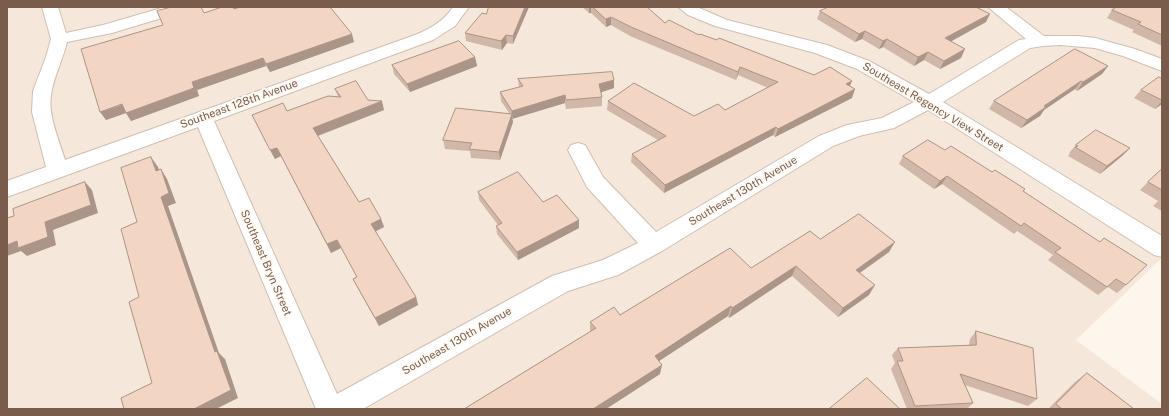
<!DOCTYPE html>
<style>
body{margin:0}
#map{position:relative;width:1169px;height:416px;overflow:hidden;background:#fdf6ec;font-family:"Public Sans",sans-serif}
canvas{display:block}
.frame{position:absolute;inset:0;border:8px solid #7a5c4d;pointer-events:none}
</style>
<div id="map">
<canvas width="1169" height="416"></canvas>
<div class="frame"></div>
</div>
<script>
const c = document.querySelector('canvas').getContext('2d');
c.lineJoin = 'round';
function fillPath(path, color) {
  c.fillStyle = color;
  c.fill(path, 'evenodd');
}
function trace(path, color, width, dash) {
  c.strokeStyle = color;
  c.lineWidth = width;
  c.lineCap = dash ? 'butt' : 'round';
  c.setLineDash(dash || []);
  c.stroke(path);
}
function write(font, color, halo, rows, align = 'center') {
  c.font = font + ' "Public Sans",sans-serif';
  c.lineWidth = 4;
  c.setLineDash([]);
  c.textBaseline = 'middle';
  c.strokeStyle = halo;
  c.fillStyle = color;
  for (const [text, x, y, turn = 0] of rows) {
    c.save();
    c.translate(x, y);
    c.rotate((+turn || 0) * Math.PI / 180);
    c.textAlign = isNaN(turn) ? turn : align;
    if (halo) c.strokeText(text, 0, 0);
    c.fillText(text, 0, 0);
    c.restore();
  }
}
const residential = new Path2D(`
 M 7,7 L 1162,7 L 1162,258 L 1076,340 L 1162,404 L 1162,409 L 7,409 Z`);
const minor = new Path2D(`
 M 42,7 L 58,7 L 66,33 L 103,25 L 165,7 L 190,7 L 188,10 L 112,33 L 67,42 C 63,59 55,74 52,90 C 46,112 59,139 65,160 L 415,35 C 430,29 444,21 453,7 L 469,7 L 455,26 L 433,40 L 214,121 L 337,394 L 552,276 L 603,260 L 638,243 L 587,187 L 568,150 L 571,145 L 578,143 L 585,145 L 603,177 L 656,232 L 819,136 L 847,125 L 882,118 L 914,102 L 857,69 L 815,53 L 715,26 L 688,15 L 678,7 L 697,7 L 727,20 L 827,45 L 869,61 L 929,94 L 1019,40 L 1026,39 L 988,7 L 1006,7 L 1044,36 L 1078,36 L 1095,38 L 1135,49 L 1162,59 L 1162,71 L 1123,56 L 1095,48 L 1060,45 L 1043,46 L 1030,48 L 943,102 L 1162,236 L 1162,257 L 1154,255 L 928,110 L 894,128 L 859,136 L 833,146 L 662,251 L 618,275 L 568,291 L 363,409 L 316,409 L 198,127 L 7,197 L 7,181 L 46,167 L 32,112 L 33,91 L 46,57 L 51,39 Z`);
const wall = new Path2D(`
 M 529,7 L 513,44 L 507,43 L 502,50 L 466,41 L 465,33 L 486,14 Z
 M 582,7 L 647,7 L 665,23 L 699,35 L 717,40 L 814,75 L 852,81 L 850,86 L 852,98 L 775,137 L 773,135 L 664,193 L 631,162 L 632,154 L 658,140 L 607,110 L 608,101 L 694,116 L 725,110 L 768,88 L 738,75 L 736,80 L 630,36 L 611,25 L 606,27 L 591,13 L 589,13 Z
 M 1162,7 L 1162,46 L 1132,32 L 1134,30 L 1107,18 L 1112,10 Z
 M 234,9 L 354,42 L 270,72 L 266,66 L 197,90 L 199,96 L 131,121 L 126,113 L 106,120 L 204,13 Z
 M 820,11 L 986,22 L 951,41 L 961,58 L 940,69 L 924,60 L 914,66 L 883,47 L 879,49 L 862,39 L 855,42 L 817,19 Z
 M 475,57 L 477,66 L 410,92 L 394,74 L 392,65 Z
 M 1108,66 L 1102,74 L 1077,91 L 1075,89 L 1044,110 L 1040,116 L 1021,128 L 989,109 L 994,101 Z
 M 518,79 L 614,80 L 614,88 L 601,92 L 602,97 L 602,106 L 566,109 L 565,103 L 512,119 L 513,122 L 500,160 L 471,158 L 470,151 L 445,149 L 443,140 L 509,113 L 501,101 L 500,92 L 519,87 Z
 M 1162,79 L 1162,104 L 1155,109 L 1134,98 L 1141,90 Z
 M 335,89 L 368,100 L 384,110 L 318,136 L 359,202 L 381,219 L 384,227 L 375,232 L 416,297 L 418,305 L 379,326 L 357,287 L 353,279 L 357,277 L 341,248 L 331,253 L 281,156 L 275,159 L 252,115 L 287,111 L 338,97 Z
 M 1076,145 L 1130,148 L 1122,156 L 1100,174 L 1068,156 L 1070,153 L 1069,153 Z
 M 945,150 L 992,172 L 1024,191 L 1126,285 L 1117,293 L 1108,287 L 1098,295 L 1048,260 L 1053,255 L 1017,231 L 1014,234 L 942,184 L 934,189 L 899,164 L 903,156 Z
 M 1162,169 L 1162,211 L 1153,206 L 1158,201 L 1140,190 L 1148,182 Z
 M 478,192 L 543,202 L 579,220 L 579,228 L 518,260 L 497,234 L 496,226 L 498,225 L 479,200 Z
 M 820,239 L 889,252 L 860,273 L 869,295 L 838,317 L 792,276 L 729,318 L 728,316 L 659,361 L 660,374 L 606,409 L 464,409 L 591,332 L 590,331 L 590,322 L 620,315 L 751,268 Z
 M 976,331 L 1037,399 L 1028,406 L 965,385 L 973,403 L 967,409 L 907,409 L 891,369 L 895,363 L 892,355 L 898,348 L 969,345 L 970,339 Z
 M 1087,373 L 1134,409 L 1048,409 L 1075,382 Z`);
const shadedWall = new Path2D(`
 M 525,7 L 529,7 L 513,44 L 513,36 Z
 M 589,7 L 591,7 L 591,13 L 589,13 Z
 M 990,14 L 986,22 L 941,47 L 945,38 Z
 M 611,17 L 611,25 L 606,27 L 606,19 Z
 M 865,31 L 862,39 L 855,42 L 859,34 Z
 M 352,34 L 354,42 L 270,72 L 266,64 Z
 M 506,35 L 507,43 L 502,50 L 501,41 Z
 M 887,39 L 883,47 L 879,49 L 883,41 Z
 M 965,49 L 961,58 L 940,69 L 944,61 Z
 M 928,52 L 924,60 L 914,66 L 918,57 Z
 M 475,57 L 477,66 L 410,92 L 407,84 Z
 M 263,58 L 266,66 L 197,90 L 199,96 L 131,121 L 126,113 L 106,120 L 100,112 L 192,82 Z
 M 1108,66 L 1102,74 L 1077,91 L 1083,82 Z
 M 740,67 L 738,75 L 736,80 L 738,72 Z
 M 614,80 L 614,88 L 599,93 L 599,84 Z
 M 852,81 L 848,89 L 846,84 Z
 M 1081,81 L 1075,89 L 1044,110 L 1040,116 L 1021,128 L 1027,120 L 1044,106 Z
 M 855,89 L 852,98 L 775,137 L 778,129 Z
 M 565,95 L 565,103 L 512,119 L 512,111 Z
 M 382,101 L 384,110 L 317,136 L 313,128 Z
 M 1162,101 L 1162,104 L 1155,109 Z
 M 512,114 L 513,122 L 500,160 L 499,152 Z
 M 776,127 L 773,135 L 664,193 L 665,185 Z
 M 277,148 L 281,156 L 275,159 L 270,150 Z
 M 1130,148 L 1122,156 L 1100,174 L 1107,166 Z
 M 151,157 L 158,167 L 163,180 L 156,171 Z
 M 161,169 L 167,179 L 176,203 L 168,206 L 219,353 L 225,359 L 238,398 L 216,409 L 194,409 L 161,197 Z
 M 947,176 L 942,184 L 934,189 L 940,181 Z
 M 85,182 L 92,190 L 98,213 L 53,230 L 56,245 L 27,256 L 21,251 L 7,256 L 7,245 L 17,241 L 45,222 Z
 M 381,219 L 384,227 L 374,232 L 371,224 Z
 M 579,220 L 579,228 L 518,260 L 517,252 Z
 M 337,240 L 341,248 L 331,253 L 327,244 Z
 M 895,242 L 889,252 L 851,279 L 856,270 Z
 M 796,266 L 792,276 L 729,318 L 732,308 Z
 M 875,285 L 869,295 L 838,317 L 843,308 Z
 M 416,297 L 418,305 L 379,326 L 375,318 Z
 M 731,306 L 728,316 L 653,365 L 655,356 Z
 M 662,365 L 660,374 L 606,409 L 593,409 Z`);
const building = new Path2D(`
 M 172,7 L 201,7 L 204,13 L 222,7 L 232,7 L 234,9 L 240,7 L 330,7 L 352,34 L 266,64 L 263,58 L 192,82 L 194,88 L 126,113 L 122,104 L 100,112 L 81,49 L 163,25 L 157,11 Z
 M 489,7 L 525,7 L 513,36 L 506,35 L 501,41 L 465,33 L 482,13 L 486,14 Z
 M 593,7 L 647,7 L 665,23 L 669,20 L 699,35 L 700,34 L 717,40 L 719,38 L 814,75 L 830,67 L 852,81 L 846,84 L 855,89 L 778,129 L 776,127 L 665,185 L 632,154 L 666,136 L 608,101 L 634,83 L 694,116 L 718,104 L 725,110 L 778,82 L 740,67 L 738,72 L 631,27 L 611,17 L 606,19 Z
 M 829,7 L 976,7 L 990,14 L 945,38 L 965,49 L 944,61 L 928,52 L 918,57 L 887,39 L 883,41 L 865,31 L 859,34 L 820,11 Z
 M 1117,7 L 1162,7 L 1162,35 L 1138,24 L 1141,22 L 1112,10 Z
 M 459,41 L 475,57 L 407,84 L 392,65 Z
 M 1075,49 L 1108,66 L 1083,82 L 1081,81 L 1044,106 L 1046,107 L 1027,120 L 994,101 Z
 M 612,72 L 614,80 L 599,84 L 602,97 L 566,100 L 565,95 L 512,111 L 500,92 L 523,86 L 518,79 Z
 M 1159,77 L 1162,79 L 1162,100 L 1141,90 Z
 M 356,81 L 368,100 L 382,101 L 313,128 L 359,202 L 369,198 L 381,219 L 371,224 L 416,297 L 375,318 L 353,279 L 357,277 L 337,240 L 327,244 L 277,148 L 270,150 L 252,115 L 283,103 L 287,111 L 328,96 L 341,97 L 335,89 Z
 M 456,108 L 512,114 L 499,152 L 469,149 L 472,143 L 443,140 Z
 M 1096,130 L 1130,148 L 1107,166 L 1075,147 L 1078,146 L 1076,145 Z
 M 928,140 L 945,150 L 951,146 L 992,172 L 995,170 L 1025,189 L 1023,191 L 1100,242 L 1104,238 L 1147,265 L 1126,285 L 1116,279 L 1107,287 L 1055,252 L 1061,248 L 1024,223 L 1021,226 L 947,176 L 940,181 L 903,156 Z
 M 151,157 L 156,171 L 161,169 L 169,193 L 161,197 L 215,352 L 217,351 L 231,390 L 194,409 L 124,409 L 121,398 L 152,383 L 129,302 L 139,297 L 121,229 L 137,222 L 121,168 Z
 M 1162,169 L 1162,190 L 1148,182 Z
 M 518,172 L 543,202 L 557,195 L 579,220 L 517,252 L 496,226 L 502,223 L 478,192 Z
 M 85,182 L 91,205 L 45,222 L 48,237 L 18,248 L 17,241 L 7,245 L 7,218 L 14,216 L 13,209 Z
 M 859,214 L 895,242 L 856,270 L 875,285 L 843,308 L 796,266 L 732,308 L 731,306 L 655,356 L 662,365 L 593,409 L 464,409 L 596,328 L 590,322 L 614,307 L 620,315 L 730,248 L 751,268 L 810,231 L 820,239 Z
 M 976,331 L 1033,348 L 1037,399 L 960,374 L 973,403 L 915,406 L 897,361 L 903,361 L 898,348 L 976,345 Z
 M 1087,373 L 1134,409 L 1062,409 L 1056,404 Z
 M 867,378 L 900,409 L 829,409 Z`);
const streetNames = [
 ["Southeast 128th Avenue",239,104,-20],
 ["Southeast Regency View Street",933,107,31],
 ["Southeast 130th Avenue",743,191,-31],
 ["Southeast Bryn Street",266,263,67],
 ["Southeast 130th Avenue",457,341,-30]
];
fillPath(residential, '#f5e8da');
trace(minor, '#d1beb0', 2);
fillPath(minor, '#fff');
fillPath(wall, '#d1b7a8');
fillPath(shadedWall, '#aa9588');
fillPath(building, '#f3d5c3');
trace(building, '#aa9588', 1);
write('11px', '#7a5c4d', '#fffaf3', streetNames);
</script>
